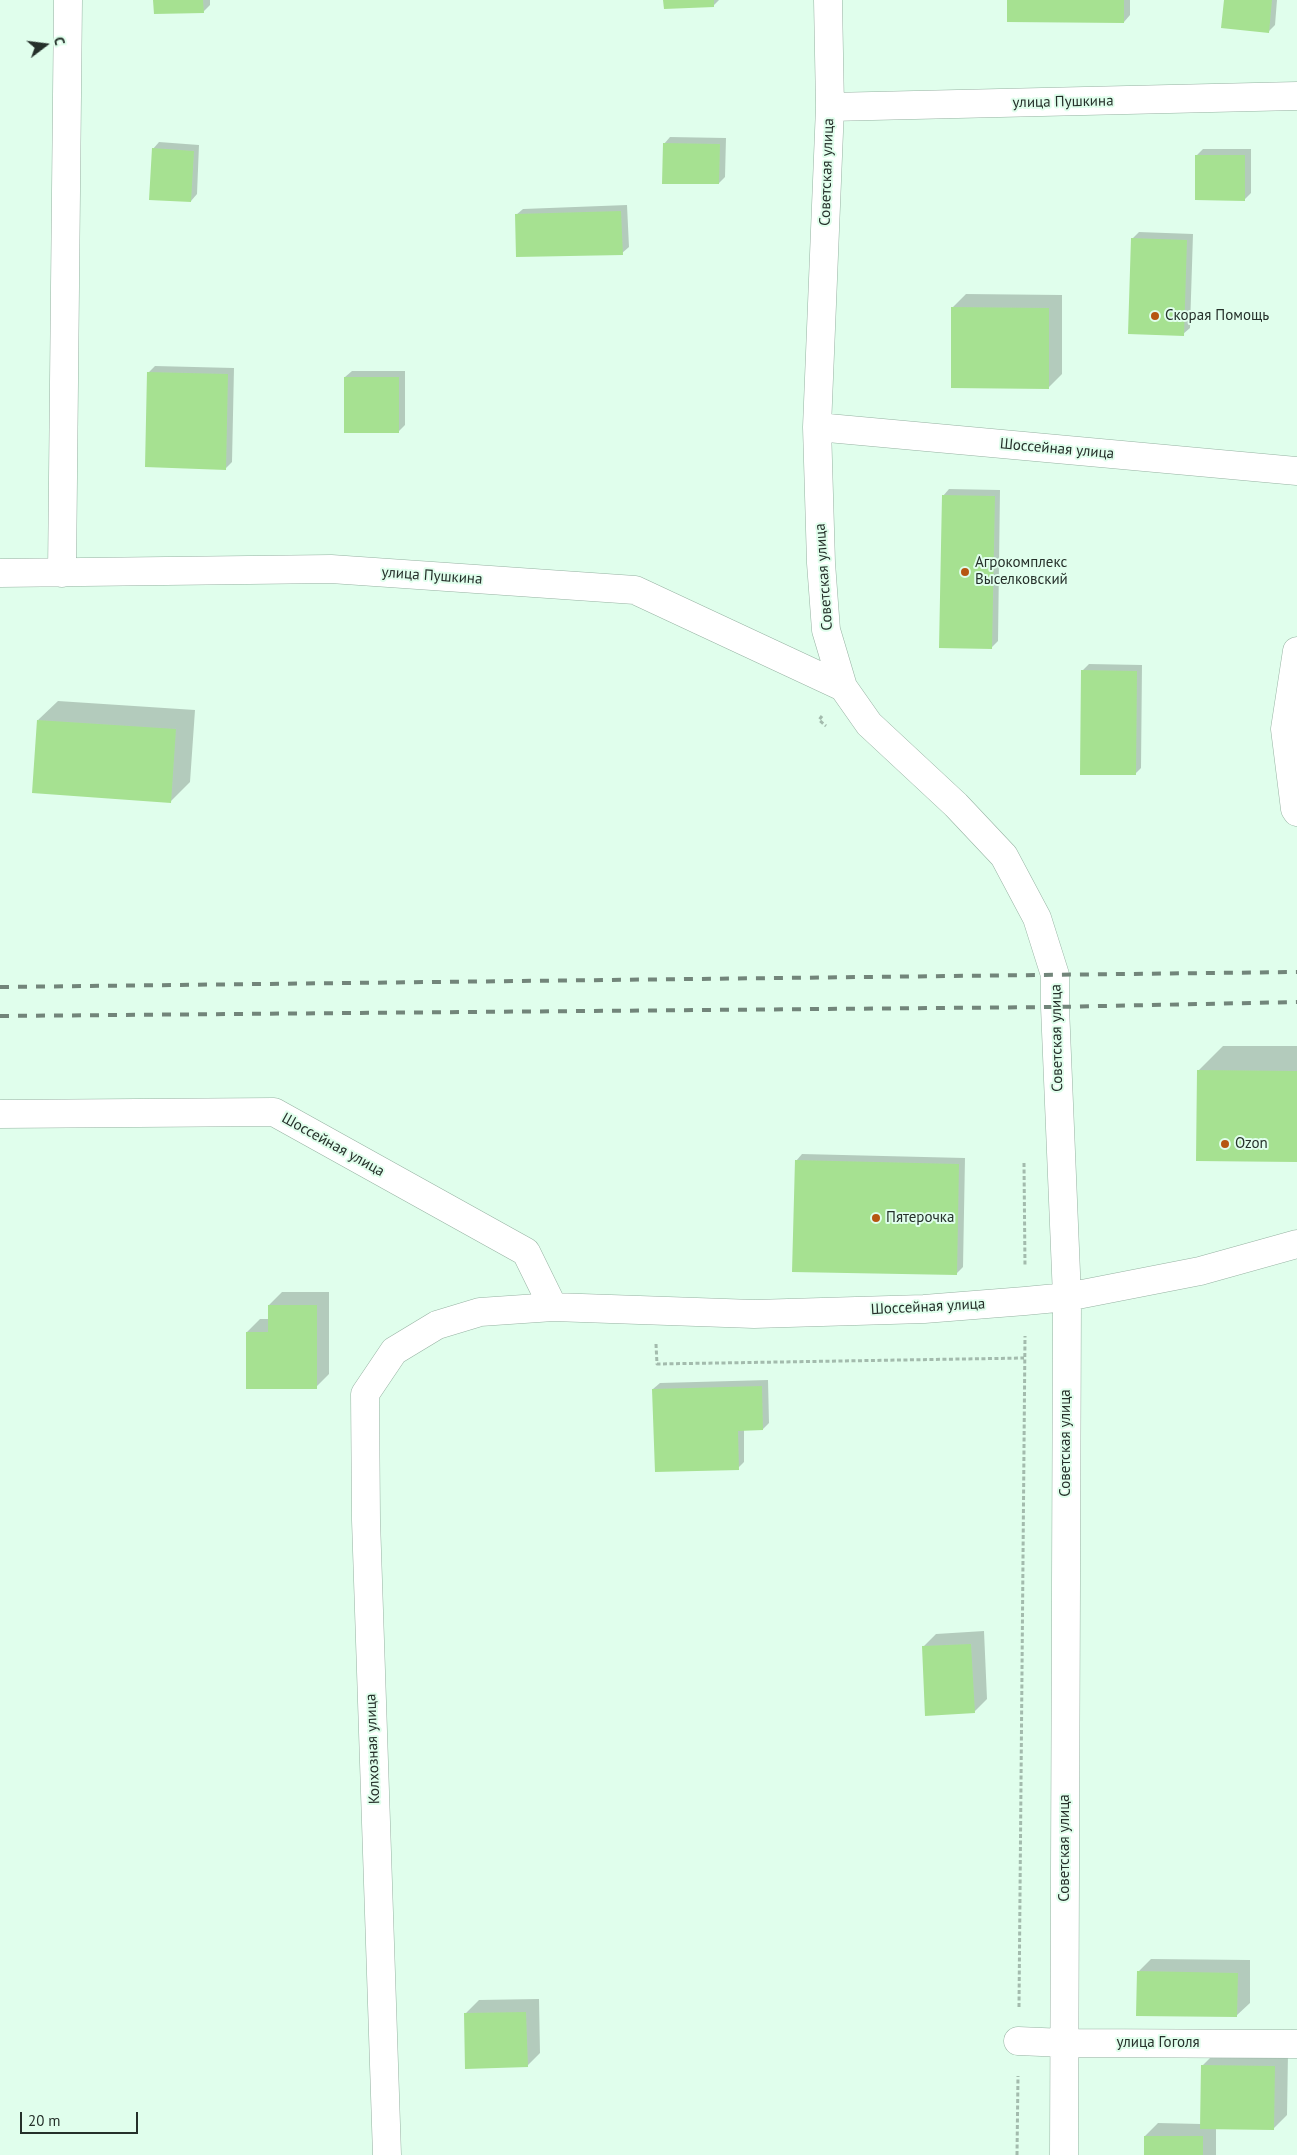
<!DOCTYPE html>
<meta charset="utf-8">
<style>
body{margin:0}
#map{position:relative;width:1297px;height:2155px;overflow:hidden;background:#e0feec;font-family:"PT Sans",sans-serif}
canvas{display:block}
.north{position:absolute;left:20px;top:20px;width:50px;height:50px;-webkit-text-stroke:4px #e0feec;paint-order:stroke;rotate:75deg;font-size:14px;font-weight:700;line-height:20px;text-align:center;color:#25302a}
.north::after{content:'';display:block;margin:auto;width:18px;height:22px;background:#25302a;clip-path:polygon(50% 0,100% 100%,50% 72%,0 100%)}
.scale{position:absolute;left:20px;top:2112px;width:118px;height:22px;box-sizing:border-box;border:2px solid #25302a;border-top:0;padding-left:6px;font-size:15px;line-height:18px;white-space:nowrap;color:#25302a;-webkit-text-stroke:4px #e0feec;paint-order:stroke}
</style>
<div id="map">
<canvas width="1297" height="2155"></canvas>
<div class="north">С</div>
<div class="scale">20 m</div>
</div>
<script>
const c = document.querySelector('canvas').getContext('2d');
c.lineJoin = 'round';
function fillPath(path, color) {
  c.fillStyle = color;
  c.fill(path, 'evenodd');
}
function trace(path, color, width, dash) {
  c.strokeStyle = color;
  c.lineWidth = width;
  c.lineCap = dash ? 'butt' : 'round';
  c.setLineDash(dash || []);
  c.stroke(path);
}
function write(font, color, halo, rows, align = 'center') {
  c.font = font + ' "PT Sans",sans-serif';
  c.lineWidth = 4;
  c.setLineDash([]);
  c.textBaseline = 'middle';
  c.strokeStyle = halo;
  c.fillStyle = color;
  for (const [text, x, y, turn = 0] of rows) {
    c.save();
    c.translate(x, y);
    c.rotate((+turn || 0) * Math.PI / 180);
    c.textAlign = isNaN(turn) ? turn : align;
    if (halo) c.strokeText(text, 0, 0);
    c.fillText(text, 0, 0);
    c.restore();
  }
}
const shadow = new Path2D(`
 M 154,0 L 210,0 L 210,5 L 203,12 Z
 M 665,0 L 719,0 L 713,6 Z
 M 1008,0 L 1130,0 L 1130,15 L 1124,22 Z
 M 1225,0 L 1277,0 L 1275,25 L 1268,32 Z
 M 670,137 L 726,138 L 725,177 L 719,183 L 664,144 Z
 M 159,142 L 199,145 L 197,194 L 191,201 L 153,149 Z
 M 1203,149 L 1251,149 L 1251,193 L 1245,199 L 1197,155 Z
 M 627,205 L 629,247 L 622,253 L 516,215 L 523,209 Z
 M 1139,232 L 1193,234 L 1190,328 L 1183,334 L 1132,239 Z
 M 966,294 L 1062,295 L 1062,374 L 1048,388 L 953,307 Z
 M 155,366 L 234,368 L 232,462 L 225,469 L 148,373 Z
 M 352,371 L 405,371 L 405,425 L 399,431 L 345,377 Z
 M 949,489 L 1000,490 L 998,641 L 991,648 L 943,496 Z
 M 1089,664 L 1142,665 L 1141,768 L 1135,774 L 1082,671 Z
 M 58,701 L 195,710 L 190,782 L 171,801 L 38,720 Z
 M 1223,1046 L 1297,1046 L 1297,1161 L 1198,1071 Z
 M 802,1154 L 965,1158 L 963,1267 L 956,1274 L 796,1161 Z
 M 282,1292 L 329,1292 L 329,1374 L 316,1387 L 247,1332 L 260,1319 L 269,1319 L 269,1305 Z
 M 768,1380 L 769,1423 L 763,1429 L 744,1430 L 744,1462 L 738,1468 L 653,1389 L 660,1383 Z
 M 984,1631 L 987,1699 L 974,1712 L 923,1647 L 936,1634 Z
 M 1151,1959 L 1250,1960 L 1250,2003 L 1236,2016 L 1138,1972 Z
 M 539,1999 L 540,2053 L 527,2066 L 466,2013 L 479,2000 Z
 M 1216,2052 L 1288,2053 L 1287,2115 L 1274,2128 L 1216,2128 L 1216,2155 L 1145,2155 L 1145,2136 L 1158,2123 L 1201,2124 L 1202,2066 Z`);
const building = new Path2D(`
 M 153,0 L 203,0 L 204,13 L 154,14 Z
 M 663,0 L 714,0 L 714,7 L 664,9 Z
 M 1007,0 L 1124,0 L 1124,23 L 1007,22 Z
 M 1224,0 L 1272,0 L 1269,33 L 1221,28 Z
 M 663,143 L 720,144 L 719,184 L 662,184 Z
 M 152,148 L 194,151 L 191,202 L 149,200 Z
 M 1195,155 L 1245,155 L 1245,201 L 1195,200 Z
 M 621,211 L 623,255 L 516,257 L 515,214 Z
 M 1131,238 L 1187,240 L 1184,336 L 1128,334 Z
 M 951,307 L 1049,308 L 1049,389 L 951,388 Z
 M 147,372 L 228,374 L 226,470 L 145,467 Z
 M 344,377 L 399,377 L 399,433 L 344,433 Z
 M 942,495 L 995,496 L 992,649 L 939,648 Z
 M 1081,670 L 1137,671 L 1136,775 L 1080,775 Z
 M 37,720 L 176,729 L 171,803 L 32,793 Z
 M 1197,1070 L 1297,1071 L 1297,1162 L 1196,1161 Z
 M 795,1160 L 959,1164 L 957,1275 L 792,1272 Z
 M 268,1305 L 317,1305 L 317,1389 L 246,1389 L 246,1332 L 268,1332 Z
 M 762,1386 L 763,1430 L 738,1431 L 739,1470 L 655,1472 L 652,1389 Z
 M 971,1644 L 975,1713 L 925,1716 L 922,1646 Z
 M 1137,1971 L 1238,1973 L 1237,2017 L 1136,2016 Z
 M 526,2012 L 528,2067 L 465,2069 L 464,2013 Z
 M 1201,2065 L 1275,2066 L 1274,2130 L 1200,2129 Z
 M 1144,2136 L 1203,2136 L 1203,2155 L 1144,2155 Z`);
const path = new Path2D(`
 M 822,716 L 819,720 L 826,726
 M 1024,1163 L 1025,1267
 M 656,1344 L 657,1364 L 1024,1358
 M 1019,2007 L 1025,1336
 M 1017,2155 L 1018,2076`);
const minor = new Path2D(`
 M 828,0 L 830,107 L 817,427 L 821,563 L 826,630 L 843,687 L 869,724 L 956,805 L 1004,856 L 1037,918 L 1055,975 L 1055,1007 L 1067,1297 L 1064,2155
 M 830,107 L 1297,96
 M 817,427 L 1297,471
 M 0,573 L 331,569 L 635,590 L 843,687
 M 62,573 L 68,0
 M 1297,651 L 1285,729 L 1295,809 L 1297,812
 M 0,1114 L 274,1112 L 526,1252 L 553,1307
 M 1018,2041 L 1065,2043 L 1297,2044
 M 387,2155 L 366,1520 L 365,1394 L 394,1351 L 437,1325 L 480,1312 L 553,1307 L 754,1314 L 924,1309 L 1025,1301 L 1067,1297 L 1200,1271 L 1297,1244`);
const rail = new Path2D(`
 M 0,987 L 1297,972
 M 0,1016 L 1055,1007 L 1297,1002`);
const markers = [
 [1155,316,5,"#b65611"],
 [965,572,5,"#b65611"],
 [1225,1144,5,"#b65611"],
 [876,1218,5,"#b65611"]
];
const streetNames = [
 ["улица Пушкина",1063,102,-1],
 ["Советская улица",827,172,-88],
 ["Шоссейная улица",1057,449,5],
 ["улица Пушкина",432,576,4],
 ["Советская улица",824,577,-94],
 ["Советская улица",1057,1038,-91],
 ["Шоссейная улица",333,1145,29],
 ["Шоссейная улица",928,1307,-3],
 ["Советская улица",1066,1443,-90],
 ["Колхозная улица",373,1749,-92],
 ["Советская улица",1065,1848,-90],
 ["улица Гоголя",1158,2043]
];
const poiNames = [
 ["Скорая Помощь",1165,316],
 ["Агрокомплекс",975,563],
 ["Выселковский",975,580],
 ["Ozon",1235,1144],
 ["Пятерочка",886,1218]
];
fillPath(shadow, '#0003');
fillPath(building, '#a6e191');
trace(minor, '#96b2a2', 29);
trace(path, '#a3bbad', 3, [4, 2.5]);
trace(minor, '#fff', 28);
trace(rail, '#72857a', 4, [9, 9]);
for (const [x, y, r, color] of markers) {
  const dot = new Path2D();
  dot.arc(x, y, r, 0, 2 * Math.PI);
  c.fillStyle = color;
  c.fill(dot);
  trace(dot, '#e0feec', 2);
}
write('15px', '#25302a', '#e0feec', streetNames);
write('15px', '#25302a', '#e0feec', poiNames, 'left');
</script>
